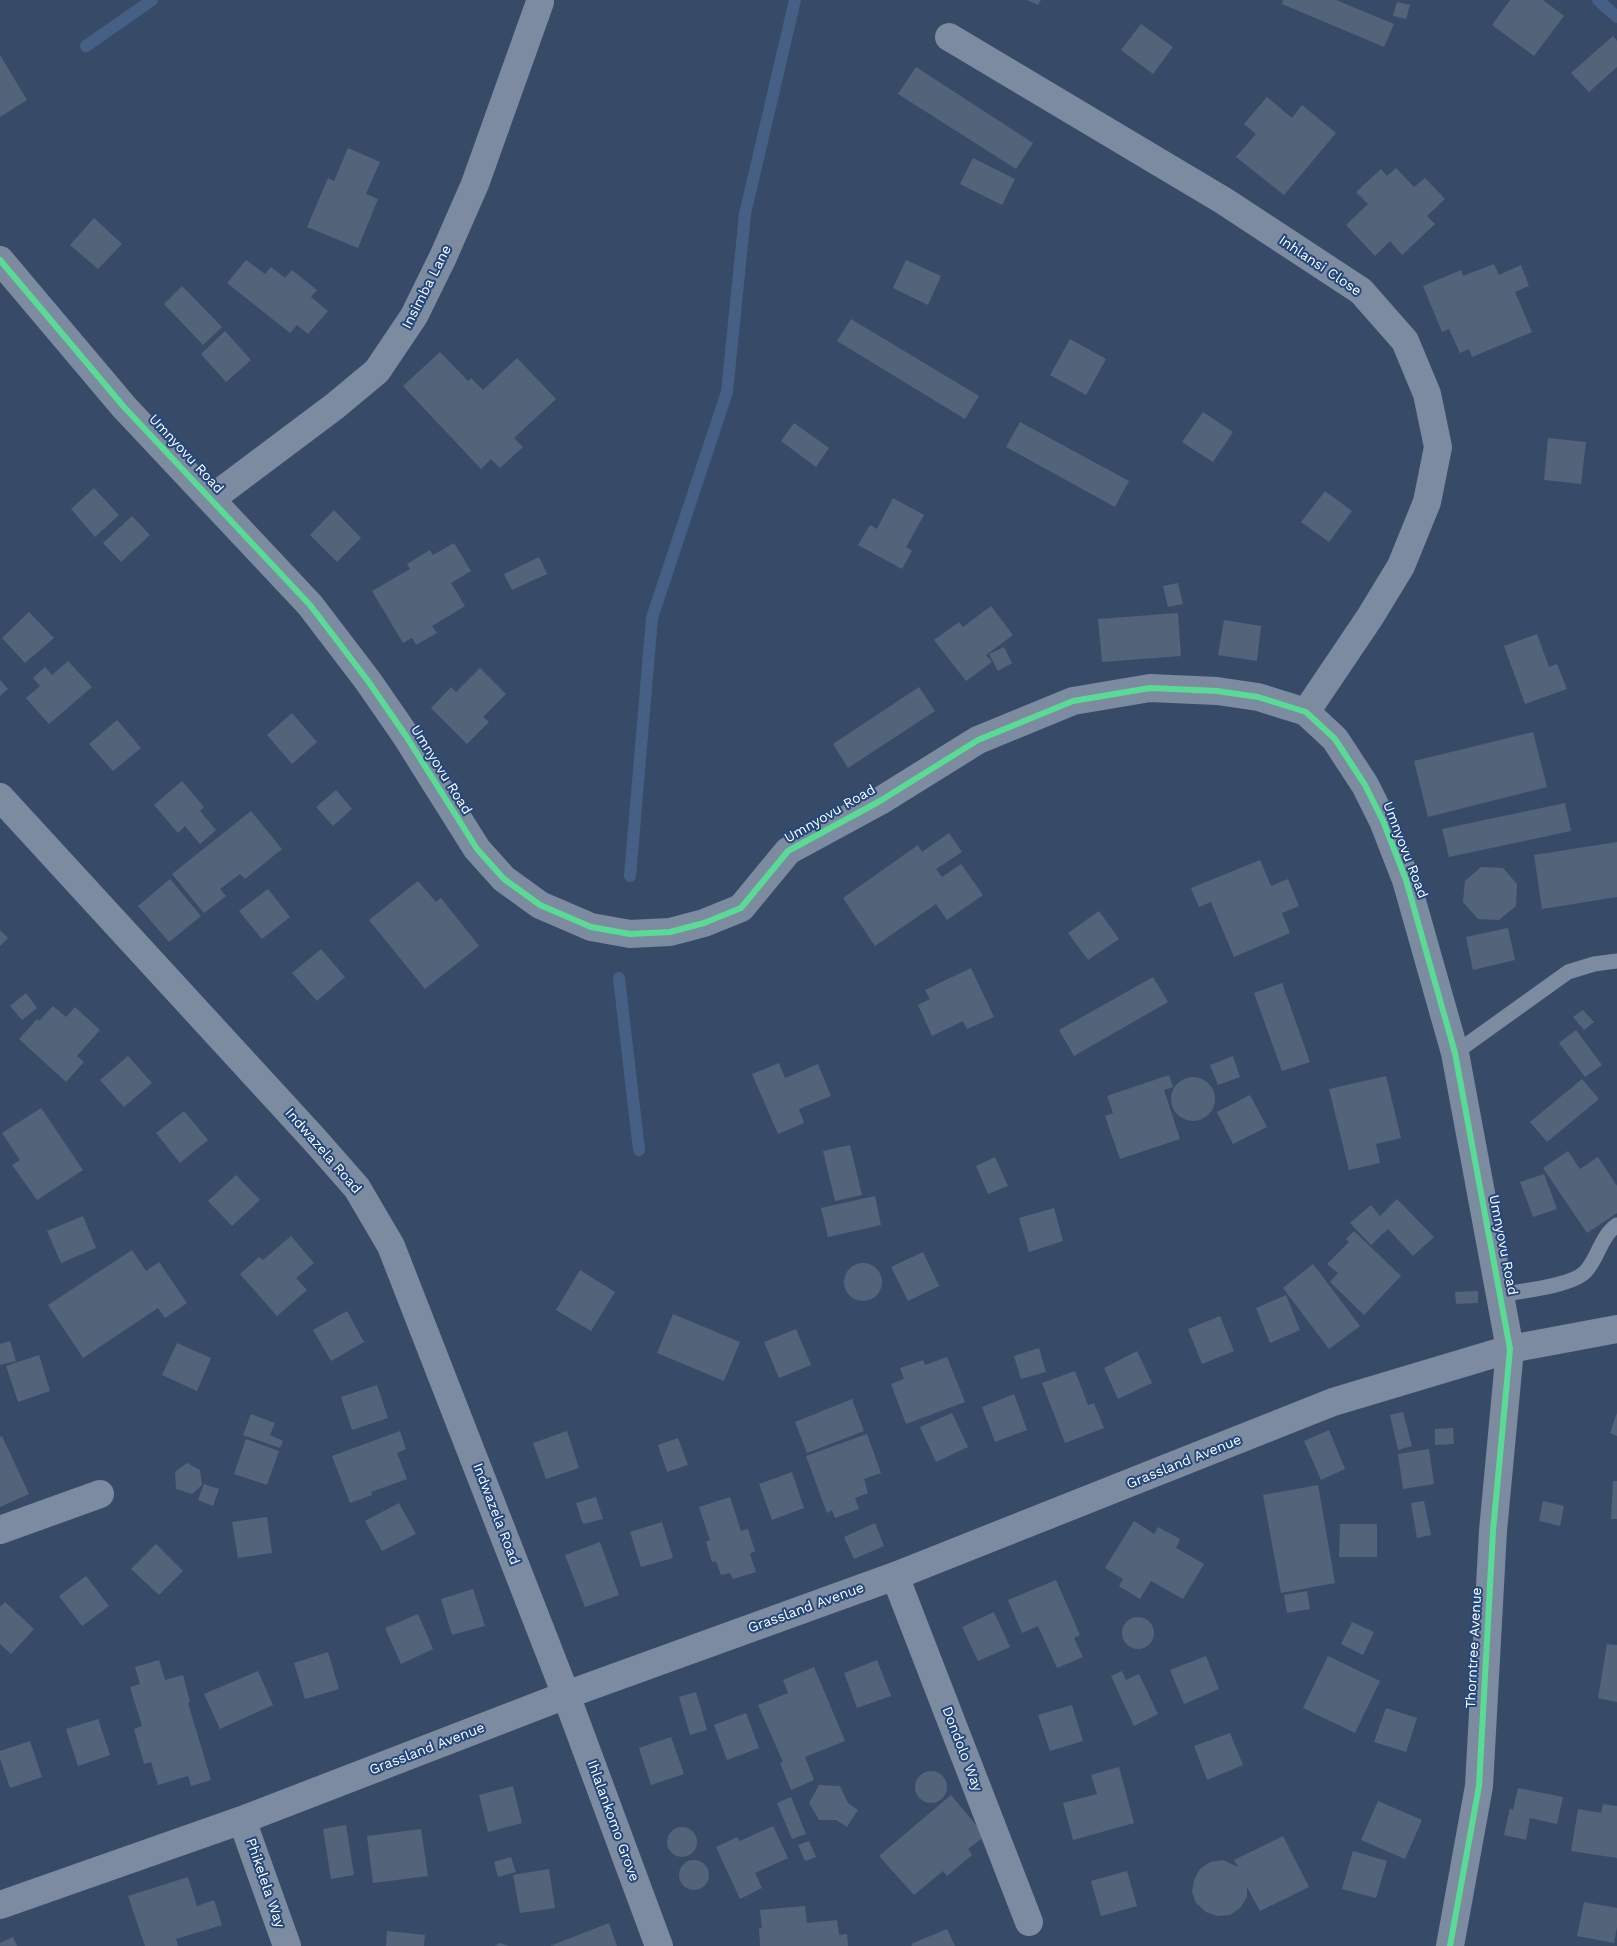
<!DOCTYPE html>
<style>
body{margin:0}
canvas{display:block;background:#374b68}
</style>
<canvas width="1617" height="1946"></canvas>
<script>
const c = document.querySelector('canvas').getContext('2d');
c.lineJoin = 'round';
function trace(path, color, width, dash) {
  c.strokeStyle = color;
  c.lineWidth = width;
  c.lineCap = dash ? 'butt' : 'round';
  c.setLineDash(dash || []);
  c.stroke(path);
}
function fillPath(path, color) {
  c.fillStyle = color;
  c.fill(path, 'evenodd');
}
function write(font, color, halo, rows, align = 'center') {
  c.font = font + ' "Work Sans",sans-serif';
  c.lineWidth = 4;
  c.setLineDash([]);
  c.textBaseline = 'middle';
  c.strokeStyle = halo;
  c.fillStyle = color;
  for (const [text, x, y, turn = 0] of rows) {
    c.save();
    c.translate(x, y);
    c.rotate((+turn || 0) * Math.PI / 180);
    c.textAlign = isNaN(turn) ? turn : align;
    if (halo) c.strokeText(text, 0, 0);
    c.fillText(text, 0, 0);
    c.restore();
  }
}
const stream = new Path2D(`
 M 1598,0 L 1617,17
 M 86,46 L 152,0
 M 630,876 L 652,618 L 727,392 L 745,214 L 795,0
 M 619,978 L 639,1150`);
const building = new Path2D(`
 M 1027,0 L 1041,0 L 1038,5 Z
 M 1283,0 L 1336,0 L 1394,24 L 1384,47 L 1282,4 Z
 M 1510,0 L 1543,0 L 1564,16 L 1534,56 L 1492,25 Z
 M 1397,2 L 1410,5 L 1406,19 L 1393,16 Z
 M 1141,24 L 1173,47 L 1153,74 L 1121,50 Z
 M 1613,36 L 1617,41 L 1617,67 L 1589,92 L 1571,73 Z
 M 0,55 L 27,100 L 0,117 Z
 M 916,67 L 1033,143 L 1016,169 L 898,94 Z
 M 1267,97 L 1292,118 L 1302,105 L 1336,133 L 1284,195 L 1236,157 L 1256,134 L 1244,124 Z
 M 348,148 L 380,162 L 366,194 L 378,199 L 358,248 L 307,227 L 328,178 L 334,181 Z
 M 973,158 L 1015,179 L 1002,205 L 960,184 Z
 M 1396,168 L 1414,187 L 1425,178 L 1445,199 L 1427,216 L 1435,224 L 1402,255 L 1390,241 L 1375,256 L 1346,225 L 1368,204 L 1356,192 L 1381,169 L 1387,176 Z
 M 94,218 L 122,244 L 98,269 L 70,245 Z
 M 246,260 L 265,274 L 271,267 L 285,278 L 292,270 L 317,290 L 311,297 L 328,311 L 308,334 L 297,325 L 290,333 L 227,283 Z
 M 906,260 L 941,276 L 928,305 L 893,288 Z
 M 1494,264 L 1499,275 L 1521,265 L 1529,286 L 1515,292 L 1532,332 L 1472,357 L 1469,349 L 1460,353 L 1449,329 L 1442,332 L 1423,286 L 1461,270 L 1463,276 Z
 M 182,286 L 222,327 L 203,345 L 164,304 Z
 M 851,319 L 979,396 L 965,419 L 837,341 Z
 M 225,331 L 251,360 L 226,382 L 201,354 Z
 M 1070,339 L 1106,359 L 1086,395 L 1050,375 Z
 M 440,352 L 468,381 L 471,378 L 483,390 L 517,358 L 556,399 L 514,438 L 523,447 L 500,468 L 491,459 L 481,469 L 403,386 Z
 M 1203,412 L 1233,432 L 1213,462 L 1182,442 Z
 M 1020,422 L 1129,481 L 1115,507 L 1006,447 Z
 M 794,423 L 829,448 L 816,467 L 781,441 Z
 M 1548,438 L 1586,442 L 1581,484 L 1544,480 Z
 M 94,488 L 119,515 L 95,537 L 71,509 Z
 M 1325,491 L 1352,511 L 1329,542 L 1301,522 Z
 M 893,498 L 924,515 L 906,547 L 912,551 L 902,569 L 858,545 L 870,525 L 877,529 Z
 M 334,510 L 361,538 L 337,562 L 310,535 Z
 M 132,516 L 150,535 L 121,562 L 103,543 Z
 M 454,543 L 471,571 L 451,583 L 465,606 L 432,626 L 437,633 L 416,645 L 412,638 L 403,643 L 372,591 L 410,569 L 407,564 L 430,550 L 433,555 Z
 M 539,557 L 547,574 L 512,590 L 504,574 Z
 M 1178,583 L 1183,604 L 1168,607 L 1163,586 Z
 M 991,606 L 1013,635 L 986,655 L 992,662 L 966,681 L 934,640 L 959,622 L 963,627 Z
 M 29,612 L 54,638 L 25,663 L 2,638 Z
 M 1178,613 L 1181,656 L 1102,662 L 1098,619 Z
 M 1224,620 L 1261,626 L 1257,661 L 1218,655 Z
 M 1537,634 L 1549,667 L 1557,664 L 1567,689 L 1525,704 L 1504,646 Z
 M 1004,647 L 1012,663 L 998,671 L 989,654 Z
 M 68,661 L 92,687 L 49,724 L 26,698 L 40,686 L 33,678 L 45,667 L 52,675 Z
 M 480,668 L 506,694 L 483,717 L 489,722 L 467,744 L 431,708 L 451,687 L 456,692 Z
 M 0,680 L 8,689 L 0,696 Z
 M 919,687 L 935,711 L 848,768 L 833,744 Z
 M 292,713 L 317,742 L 292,764 L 267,735 Z
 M 117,720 L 141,748 L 113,771 L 89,744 Z
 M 1533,732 L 1547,787 L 1428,817 L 1414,761 Z
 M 182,781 L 204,807 L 200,811 L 216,830 L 200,844 L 185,826 L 178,833 L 154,805 Z
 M 336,790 L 352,809 L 333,826 L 316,807 Z
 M 1565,803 L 1571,831 L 1449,857 L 1442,829 Z
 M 251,811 L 282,849 L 245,879 L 240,874 L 220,889 L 226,896 L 204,913 L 172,874 Z
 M 949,833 L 962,852 L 936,869 L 942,877 L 961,864 L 983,895 L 947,920 L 936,904 L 875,946 L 843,898 L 918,845 L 922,852 Z
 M 1617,842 L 1617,897 L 1542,909 L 1534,855 Z
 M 1260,860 L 1271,886 L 1288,879 L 1299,906 L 1282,913 L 1290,933 L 1234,957 L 1211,902 L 1199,907 L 1191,888 Z
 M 1481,867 L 1503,868 L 1517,884 L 1516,906 L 1499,920 L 1478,919 L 1463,902 L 1465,881 Z
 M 170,879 L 201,916 L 169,942 L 138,906 Z
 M 418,881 L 436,902 L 441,898 L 479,946 L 425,989 L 369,920 Z
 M 268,889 L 290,917 L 262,939 L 239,911 Z
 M 1099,911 L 1119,939 L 1088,960 L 1068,933 Z
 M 1508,928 L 1515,960 L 1473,970 L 1466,937 Z
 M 0,930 L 8,938 L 0,946 Z
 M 321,949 L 345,977 L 317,1001 L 292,973 Z
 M 971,968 L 994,1017 L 967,1029 L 963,1021 L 932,1036 L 918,1005 L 930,999 L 925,990 Z
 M 1153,977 L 1168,1002 L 1074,1056 L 1059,1030 Z
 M 1282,983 L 1310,1062 L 1282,1071 L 1254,993 Z
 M 26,993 L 37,1008 L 22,1020 L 10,1006 Z
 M 53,1006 L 66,1017 L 75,1007 L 100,1030 L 77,1056 L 84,1062 L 66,1082 L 19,1039 L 37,1019 L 39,1021 Z
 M 1583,1010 L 1594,1022 L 1584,1030 L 1573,1017 Z
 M 1576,1030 L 1602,1065 L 1585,1077 L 1559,1043 Z
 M 128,1056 L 152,1083 L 124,1107 L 100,1080 Z
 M 1233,1056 L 1240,1077 L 1218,1085 L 1210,1065 Z
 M 779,1063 L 785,1078 L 818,1064 L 831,1096 L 799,1109 L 804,1123 L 778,1134 L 752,1074 Z
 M 1169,1075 L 1173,1087 L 1164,1090 L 1180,1139 L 1120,1159 L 1105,1116 L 1113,1113 L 1107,1096 Z
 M 1386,1076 L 1401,1138 L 1376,1144 L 1380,1163 L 1349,1170 L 1329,1089 Z
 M1171 1099a22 22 0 1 1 44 0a22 22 0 1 1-44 0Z
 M 1582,1079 L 1599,1099 L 1547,1142 L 1530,1122 Z
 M 1250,1095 L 1267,1127 L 1233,1144 L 1217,1112 Z
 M 41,1108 L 83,1170 L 37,1200 L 12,1165 L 20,1160 L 2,1133 Z
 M 184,1111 L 208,1140 L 180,1163 L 156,1133 Z
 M 850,1145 L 862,1195 L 835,1201 L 823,1151 Z
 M 1568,1151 L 1580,1169 L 1598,1157 L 1617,1186 L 1617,1213 L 1587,1233 L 1543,1168 Z
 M 995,1157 L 1008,1186 L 988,1194 L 976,1166 Z
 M 1544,1174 L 1557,1209 L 1533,1217 L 1520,1182 Z
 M 236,1175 L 260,1200 L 232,1226 L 208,1201 Z
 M 875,1196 L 881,1225 L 828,1237 L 821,1208 Z
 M 1397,1199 L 1434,1237 L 1413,1256 L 1388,1229 L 1371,1245 L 1350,1223 L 1371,1205 L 1380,1216 Z
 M 1054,1208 L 1063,1241 L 1029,1252 L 1019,1218 Z
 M 83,1216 L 96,1248 L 61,1263 L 47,1231 Z
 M 1354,1231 L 1401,1276 L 1364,1315 L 1330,1282 L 1338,1273 L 1327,1264 L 1349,1242 L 1346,1239 Z
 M 291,1236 L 314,1263 L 296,1278 L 307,1290 L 277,1316 L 240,1274 L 259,1257 L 263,1260 Z
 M 132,1250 L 146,1271 L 159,1262 L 187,1303 L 165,1318 L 158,1308 L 83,1358 L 48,1305 Z
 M 923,1252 L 939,1286 L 908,1301 L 891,1267 Z
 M844 1282a19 19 0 1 1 38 0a19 19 0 1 1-38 0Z
 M 1313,1264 L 1360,1326 L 1329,1349 L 1283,1288 Z
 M 580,1270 L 615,1292 L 591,1331 L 556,1310 Z
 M 1478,1291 L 1478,1303 L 1456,1304 L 1455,1292 Z
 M 1286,1295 L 1300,1330 L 1270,1343 L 1256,1308 Z
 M 347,1311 L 364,1342 L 331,1361 L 313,1330 Z
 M 673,1314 L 740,1342 L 724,1381 L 657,1353 Z
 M 1220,1316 L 1234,1351 L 1202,1364 L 1188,1329 Z
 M 796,1329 L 811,1365 L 779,1378 L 764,1342 Z
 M 10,1341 L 16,1361 L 0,1365 L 0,1344 Z
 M 177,1343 L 211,1358 L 197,1391 L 162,1375 Z
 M 1039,1348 L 1046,1372 L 1021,1379 L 1014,1356 Z
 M 1137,1351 L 1152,1383 L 1118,1399 L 1104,1368 Z
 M 39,1355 L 50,1391 L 18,1402 L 6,1366 Z
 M 947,1357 L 965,1402 L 906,1424 L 891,1384 L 904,1379 L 900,1368 L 923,1360 L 925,1365 Z
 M 1075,1371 L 1088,1405 L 1094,1403 L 1104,1428 L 1065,1443 L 1042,1383 Z
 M 377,1385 L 388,1418 L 352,1430 L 341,1397 Z
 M 1014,1394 L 1027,1430 L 995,1442 L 982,1407 Z
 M 852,1399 L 864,1431 L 807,1453 L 795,1422 Z
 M 1403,1412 L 1412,1446 L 1398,1450 L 1390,1415 Z
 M 952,1413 L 968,1447 L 936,1462 L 920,1427 Z
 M 1617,1413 L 1617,1436 L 1610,1433 Z
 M 251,1414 L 275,1423 L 270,1435 L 283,1441 L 280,1448 L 243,1435 Z
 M 1453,1428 L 1454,1444 L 1435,1445 L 1435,1429 Z
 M 1329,1430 L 1345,1469 L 1321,1480 L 1304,1441 Z
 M 400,1431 L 406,1449 L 397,1453 L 407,1479 L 371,1492 L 372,1495 L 350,1503 L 332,1456 Z
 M 567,1431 L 579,1468 L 546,1479 L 533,1443 Z
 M 867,1434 L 881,1473 L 864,1479 L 868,1493 L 855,1498 L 859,1509 L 835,1518 L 832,1510 L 827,1513 L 806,1456 Z
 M 2,1436 L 29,1494 L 0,1507 L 0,1437 Z
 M 678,1438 L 688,1465 L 667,1472 L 658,1445 Z
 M 246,1439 L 279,1451 L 267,1485 L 234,1474 Z
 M 1429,1449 L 1434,1484 L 1403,1489 L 1398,1454 Z
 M 187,1463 L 200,1470 L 202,1485 L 192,1494 L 176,1489 L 175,1472 Z
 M 792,1472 L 804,1508 L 772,1520 L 759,1484 Z
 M 1613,1481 L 1617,1481 L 1617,1519 L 1611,1519 Z
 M 204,1484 L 219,1489 L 213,1506 L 198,1500 Z
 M 1318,1485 L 1335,1583 L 1281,1593 L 1263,1495 Z
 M 596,1497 L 603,1519 L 583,1524 L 576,1503 Z
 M 730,1497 L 741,1531 L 748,1529 L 755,1551 L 750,1554 L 756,1572 L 733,1579 L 730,1573 L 721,1575 L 716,1561 L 712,1562 L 706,1542 L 710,1540 L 699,1507 Z
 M 1424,1501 L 1431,1535 L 1417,1538 L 1411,1503 Z
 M 1543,1501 L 1564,1506 L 1560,1526 L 1539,1521 Z
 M 399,1503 L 416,1534 L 382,1551 L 365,1521 Z
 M 267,1517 L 272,1553 L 238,1558 L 232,1522 Z
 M 1134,1521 L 1154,1534 L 1158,1527 L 1180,1539 L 1176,1548 L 1204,1564 L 1183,1599 L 1151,1581 L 1140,1599 L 1119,1586 L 1123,1579 L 1105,1568 Z
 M 662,1522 L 673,1558 L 641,1567 L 630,1532 Z
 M 875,1523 L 884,1546 L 854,1559 L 844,1537 Z
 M 1340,1524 L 1377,1524 L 1377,1557 L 1339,1557 Z
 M 600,1542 L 619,1595 L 585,1607 L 565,1555 Z
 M 156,1544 L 183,1571 L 159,1595 L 131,1569 Z
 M 86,1576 L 109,1606 L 82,1626 L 59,1596 Z
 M 1056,1580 L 1080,1635 L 1074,1638 L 1083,1657 L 1057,1668 L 1038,1626 L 1022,1633 L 1008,1600 Z
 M 473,1589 L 485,1626 L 452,1635 L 441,1599 Z
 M 1307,1591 L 1310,1609 L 1287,1613 L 1284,1595 Z
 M 5,1602 L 34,1629 L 11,1654 L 0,1644 L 0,1607 Z
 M 994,1612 L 1010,1647 L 978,1661 L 962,1627 Z
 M 418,1614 L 433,1649 L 401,1664 L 385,1628 Z
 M1122 1633a16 16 0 1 1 32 0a16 16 0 1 1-32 0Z
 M 1352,1622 L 1374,1632 L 1363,1655 L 1341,1644 Z
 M 1607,1644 L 1617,1645 L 1617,1702 L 1598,1698 Z
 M 328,1652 L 339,1689 L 305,1699 L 294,1663 Z
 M 1206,1656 L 1219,1689 L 1184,1704 L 1170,1670 Z
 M 1328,1656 L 1380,1681 L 1355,1733 L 1303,1708 Z
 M 159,1660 L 165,1680 L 183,1675 L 190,1702 L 188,1703 L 211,1780 L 191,1786 L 188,1776 L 158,1785 L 151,1762 L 144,1764 L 134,1729 L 142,1726 L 130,1687 L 140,1684 L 135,1667 Z
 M 877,1660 L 891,1696 L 857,1708 L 844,1673 Z
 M 814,1667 L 845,1741 L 805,1757 L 814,1780 L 791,1790 L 780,1763 L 783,1762 L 758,1705 L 788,1693 L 783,1680 Z
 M 258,1671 L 273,1705 L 220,1729 L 204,1694 Z
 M 1122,1671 L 1126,1680 L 1139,1674 L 1158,1714 L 1134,1726 L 1111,1676 Z
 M 696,1692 L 707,1730 L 690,1735 L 679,1697 Z
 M 1072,1705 L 1083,1741 L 1050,1751 L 1038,1715 Z
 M 1386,1708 L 1417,1718 L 1406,1752 L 1374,1742 Z
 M 746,1713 L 759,1748 L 727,1760 L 714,1725 Z
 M 98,1719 L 110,1755 L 78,1766 L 66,1729 Z
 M 1230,1733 L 1243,1765 L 1207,1780 L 1194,1746 Z
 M 671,1737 L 684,1774 L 651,1785 L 639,1748 Z
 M 30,1741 L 42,1777 L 10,1788 L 0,1759 L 0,1751 Z
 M 1119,1767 L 1134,1823 L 1073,1840 L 1063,1803 L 1097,1794 L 1091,1775 Z
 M915 1787a16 16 0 1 1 32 0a16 16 0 1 1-32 0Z
 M 819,1785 L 840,1786 L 848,1803 L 858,1810 L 847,1827 L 836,1820 L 819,1820 L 809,1803 Z
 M 513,1786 L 522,1823 L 488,1832 L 479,1795 Z
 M 1518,1788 L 1563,1797 L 1557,1824 L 1530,1818 L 1526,1840 L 1504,1835 L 1510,1808 L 1513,1810 Z
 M 951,1795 L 985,1836 L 968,1849 L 972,1855 L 947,1876 L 943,1871 L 914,1895 L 879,1856 Z
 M 791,1797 L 806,1834 L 792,1839 L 777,1803 Z
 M 1378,1801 L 1422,1820 L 1405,1859 L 1361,1840 Z
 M 1603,1804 L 1617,1806 L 1617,1858 L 1571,1851 L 1578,1809 L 1601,1813 Z
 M 346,1825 L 354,1875 L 331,1879 L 323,1829 Z
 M 773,1826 L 788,1858 L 755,1873 L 762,1888 L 740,1899 L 716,1847 L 737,1837 L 740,1841 Z
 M667 1842a15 15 0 1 1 30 0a15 15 0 1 1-30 0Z
 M 421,1829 L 428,1876 L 373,1883 L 367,1836 Z
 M 1283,1836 L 1309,1887 L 1260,1911 L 1247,1887 L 1247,1897 L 1240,1908 L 1230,1915 L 1217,1916 L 1206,1912 L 1196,1903 L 1192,1892 L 1194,1880 L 1200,1869 L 1210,1862 L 1223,1860 L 1238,1867 L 1234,1860 Z
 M 809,1841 L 816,1857 L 805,1861 L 798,1845 Z
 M 1353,1851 L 1387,1861 L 1376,1898 L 1342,1889 Z
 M 511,1857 L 516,1872 L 498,1877 L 494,1862 Z
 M679 1875a15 15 0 1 1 30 0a15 15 0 1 1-30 0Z
 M 549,1869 L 555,1908 L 520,1913 L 513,1875 Z
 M 1127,1871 L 1137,1906 L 1101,1916 L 1091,1881 Z
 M 188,1877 L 197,1906 L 214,1900 L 222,1925 L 176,1939 L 178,1946 L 145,1946 L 128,1896 Z
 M 1584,1902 L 1617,1908 L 1617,1927 L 1614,1943 L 1577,1936 Z
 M 805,1906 L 807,1923 L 837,1920 L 839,1935 L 847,1934 L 848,1946 L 760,1946 L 759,1928 L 762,1928 L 760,1910 Z
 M 609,1923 L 617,1946 L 550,1946 Z
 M 947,1929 L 955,1946 L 912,1946 L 911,1944 Z
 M 387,1931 L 425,1935 L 424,1946 L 386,1946 Z
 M 13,1937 L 17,1946 L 0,1946 L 0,1943 Z
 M 500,1943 L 509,1946 L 495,1946 Z`);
const service = new Path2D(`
 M 1455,1053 L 1568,972 L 1594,964 L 1617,961
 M 1500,1295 C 1520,1291 1572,1286 1585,1272 C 1598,1259 1600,1237 1617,1225`);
const minor = new Path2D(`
 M 949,37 L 1224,201 L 1361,291 L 1405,341 L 1427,394 L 1438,447 L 1427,502 L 1401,566 L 1370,617 L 1306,712
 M 0,260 L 124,407 L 310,605 L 368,681 L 406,736 L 477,849 L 504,879 L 540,905 L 591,927 L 630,934 L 670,932 L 704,923 L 741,908 L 788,851 L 880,801 L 978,740 L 1073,701 L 1150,688 L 1217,691 L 1258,697 L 1306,712 L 1335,739 L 1365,785 L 1383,821 L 1406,880 L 1455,1053 L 1510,1349 L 1493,1531 L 1479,1786 L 1450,1946
 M 211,499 L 335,406 L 377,371 L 414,316 L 443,257 L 475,184 L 540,2
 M 0,797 L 314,1139 L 357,1188 L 391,1246 L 566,1695 L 659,1946
 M 0,1530 L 100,1494
 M 895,1576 L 1029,1922
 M 242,1820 L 287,1946
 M 0,1905 L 242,1820 L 566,1695 L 895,1576 L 1333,1402 L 1510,1349 L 1617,1329`);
const cycleway = new Path2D(`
 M 0,260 L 124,407 L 310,605 L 368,681 L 406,736 L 477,849 L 504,879 L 540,905 L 591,927 L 630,934 L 670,932 L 704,923 L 741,908 L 788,851 L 880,801 L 978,740 L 1073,701 L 1150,688 L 1217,691 L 1258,697 L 1306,712 L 1335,739 L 1365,785 L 1383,821 L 1406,880 L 1455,1053 L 1510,1349 L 1493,1531 L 1479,1786 L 1450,1946`);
const streetNames = [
 ["Inhlansi Close",1320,266,34],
 ["Insimba Lane",427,287,-63],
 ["Umnyovu Road",186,454,47],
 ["Umnyovu Road",441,770,58],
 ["Umnyovu Road",830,814,-30],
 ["Umnyovu Road",1405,850,69],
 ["Indwazela Road",323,1151,49],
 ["Umnyovu Road",1503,1245,79],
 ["Grassland Avenue",1184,1462,-22],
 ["Indwazela Road",496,1514,69],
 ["Grassland Avenue",806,1608,-20],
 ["Thorntree Avenue",1474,1648,-87],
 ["Grassland Avenue",427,1749,-21],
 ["Dondolo Way",962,1749,69],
 ["Ihlalankomo Grove",613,1821,70],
 ["Phikelela Way",265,1883,71]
];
trace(stream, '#455f85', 12);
fillPath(building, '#52637a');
trace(service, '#7c8b9f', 15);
trace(minor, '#7c8b9f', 28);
trace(cycleway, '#5adb95', 6);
write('14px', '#fff', '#23477c', streetNames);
</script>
